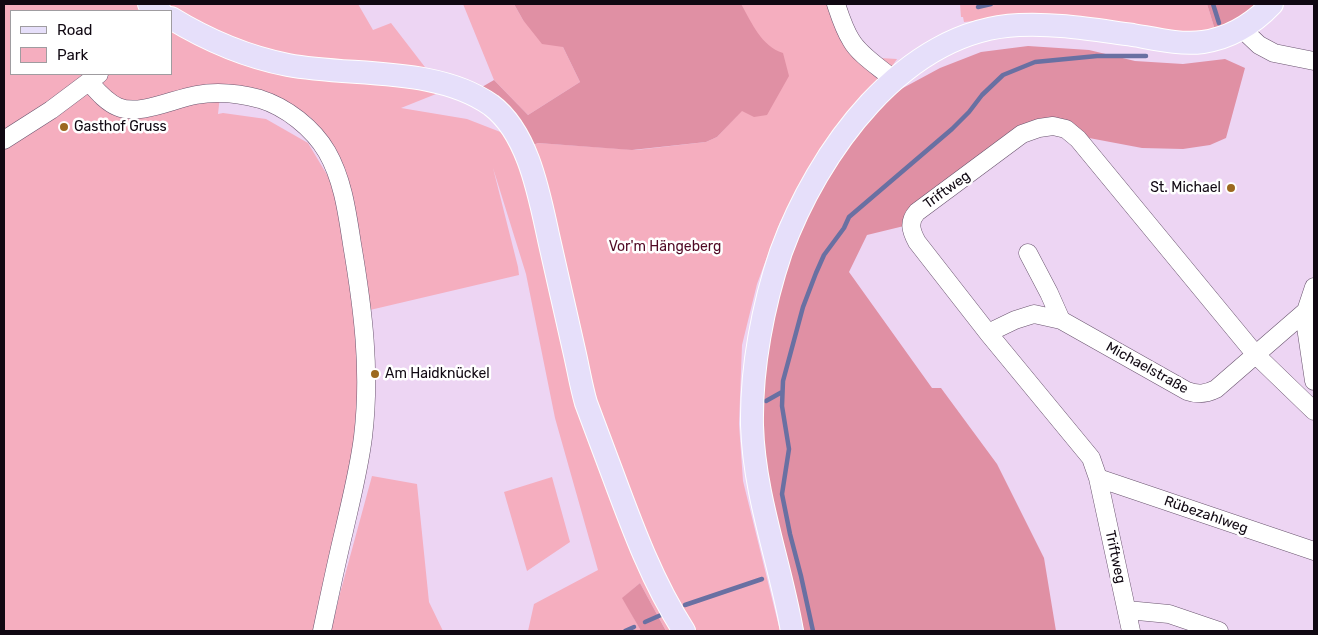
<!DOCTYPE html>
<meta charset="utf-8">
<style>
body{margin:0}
#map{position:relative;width:1318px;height:635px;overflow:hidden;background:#edd5f3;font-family:Rubik,sans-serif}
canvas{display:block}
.frame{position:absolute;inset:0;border:5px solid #100812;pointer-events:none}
.legend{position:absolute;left:10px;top:10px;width:162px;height:65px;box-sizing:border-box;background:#fff;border:1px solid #9f9ca0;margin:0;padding:6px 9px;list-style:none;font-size:15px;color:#100812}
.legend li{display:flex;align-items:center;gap:10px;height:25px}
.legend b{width:25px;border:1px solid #9f9ca0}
</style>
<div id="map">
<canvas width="1318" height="635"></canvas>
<div class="frame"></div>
<ul class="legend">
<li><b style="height:6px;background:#e6dffa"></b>Road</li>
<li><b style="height:14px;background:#f5aebf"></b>Park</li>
</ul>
</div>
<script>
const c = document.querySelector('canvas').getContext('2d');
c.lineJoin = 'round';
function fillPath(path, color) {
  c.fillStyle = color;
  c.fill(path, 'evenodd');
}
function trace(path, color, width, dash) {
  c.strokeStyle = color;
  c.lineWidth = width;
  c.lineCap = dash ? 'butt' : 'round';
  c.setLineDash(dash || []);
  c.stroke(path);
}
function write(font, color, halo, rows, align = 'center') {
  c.font = font + ' Rubik,sans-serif';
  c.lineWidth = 5;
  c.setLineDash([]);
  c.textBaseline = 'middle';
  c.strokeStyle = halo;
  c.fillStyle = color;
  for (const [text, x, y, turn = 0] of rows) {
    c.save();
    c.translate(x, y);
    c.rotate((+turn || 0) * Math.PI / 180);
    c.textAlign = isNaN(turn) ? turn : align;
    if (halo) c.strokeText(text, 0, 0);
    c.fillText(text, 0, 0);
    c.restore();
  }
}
const green = new Path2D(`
 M 4,4 L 358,4 L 373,30 L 391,23 L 428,71 L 396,85 L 441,92 L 401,108 L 467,119 L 503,133 L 516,153 L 538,143 L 636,150 L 706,142 L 717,137 L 742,110 L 745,112 L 734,4 L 840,4 L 866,48 L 880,58 L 897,59 L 878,87 L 810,169 L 780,222 L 757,284 L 742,345 L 739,424 L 743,481 L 780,631 L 666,631 L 640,583 L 623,598 L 641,631 L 528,631 L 534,604 L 598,570 L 555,418 L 526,274 L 493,168 L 518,267 L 519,275 L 370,310 L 347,178 L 327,136 L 310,117 L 276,100 L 221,87 L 218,114 L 223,113 L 266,119 L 308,143 L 335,188 L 361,351 L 354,443 L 315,631 L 4,631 ZM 11,11 L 171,11 L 171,74 L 11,74 Z
 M 463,4 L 514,4 L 523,20 L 563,47 L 580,82 L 528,115 L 494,80 Z
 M 960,4 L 1207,4 L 1215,30 L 1191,34 L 1026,16 L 964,22 L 963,17 L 961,17 Z
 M 372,476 L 417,484 L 429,602 L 443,631 L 331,631 L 339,597 Z
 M 552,477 L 570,542 L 527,571 L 504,492 Z`);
const forest = new Path2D(`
 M 514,4 L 741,4 C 752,23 761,46 783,53 L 789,76 L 767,115 L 754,117 L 742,111 L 717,137 L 706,142 L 632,150 L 538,143 L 533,145 L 505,104 L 482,87 L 494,80 L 528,115 L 580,82 L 563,47 L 542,44 L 523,20 Z
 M 1207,4 L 1256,4 L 1238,19 L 1215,30 Z
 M 1028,46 L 1089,50 L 1135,61 L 1183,64 L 1225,59 L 1245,68 L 1226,138 L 1210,145 L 1183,149 L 1142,148 L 1052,131 L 1026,138 L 904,226 L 867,235 L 849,272 L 932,388 L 941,388 L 997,464 L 1044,558 L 1056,631 L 804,631 L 769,490 L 761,428 L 762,373 L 773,303 L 806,219 L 848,140 L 890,95 L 940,68 L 981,52 Z
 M 640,583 L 666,631 L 641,631 L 622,598 Z`);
const stream = new Path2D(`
 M 1213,4 L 1219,23
 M 978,7 L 991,4
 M 766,401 L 782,392
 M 685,605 L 762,579
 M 645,622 L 661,615
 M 625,631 L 634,627
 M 813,631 L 801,576 L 790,534 L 782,494 L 789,449 L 782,406 L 783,381 L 803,307 L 816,273 L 824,255 L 844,228 L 849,217 L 952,129 L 969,112 L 982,95 L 1003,75 L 1035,62 L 1097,56 L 1146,56`);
const minor = new Path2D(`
 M 836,4 C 840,16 844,29 851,40 C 860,56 881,68 894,80
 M 1241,28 L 1259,45 L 1274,53 L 1314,61
 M 89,82 C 97,91 106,102 118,107 C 140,116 173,99 196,95 C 217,91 238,93 260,99 C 286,107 313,128 327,152 C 343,180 347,212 352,244 C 363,309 371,371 363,437 C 359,469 351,500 344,531 C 336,564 329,598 322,631
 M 4,140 L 51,110 L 99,74
 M 1028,253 L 1049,293 L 1061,320
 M 1314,287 L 1306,311 L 1306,327 L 1314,381
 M 988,333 L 1015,320 L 1034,314 L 1061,320 L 1187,391 C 1198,395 1206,394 1216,389 L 1306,311
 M 1098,478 L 1314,551
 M 1127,610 L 1169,614 L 1219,631
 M 1131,631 L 1098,478 L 1091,458 L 988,333 L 917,242 C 911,231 908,222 917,212 L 1022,134 L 1039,128 L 1053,126 L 1066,129 L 1078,139 L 1256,355 L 1314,411`);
const major = new Path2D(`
 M 149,4 L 160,11
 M 171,18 C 207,40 247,57 288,65 C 352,77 436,66 491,105 C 530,134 540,200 550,244 C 558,279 566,315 574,350 C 578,367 581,386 586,403 C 595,427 604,451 613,475 C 633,529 653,583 684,631
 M 792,631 C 780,562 754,496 752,425 C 751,368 763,305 781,252 C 817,153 903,30 1019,25 C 1057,23 1095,30 1133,35 C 1156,39 1180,45 1203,42 C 1230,38 1254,23 1272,4`);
const markers = [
 [64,127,5,"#9c681f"],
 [1231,188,5,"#9c681f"],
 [375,374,5,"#9c681f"]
];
const poiNames = [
 ["Gasthof Gruss",74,127],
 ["St. Michael",1221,188,"right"],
 ["Am Haidknückel",385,374]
];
const streetNames = [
 ["Triftweg",947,190,-36],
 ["Michaelstraße",1147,368,29],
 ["Rübezahlweg",1206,515,19],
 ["Triftweg",1115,557,78]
];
const parkNames = [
 ["Vor'm Hängeberg",665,247]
];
fillPath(green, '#f5aebf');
fillPath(forest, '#e090a4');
trace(stream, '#6970a2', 4.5);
trace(minor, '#6a556f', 19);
trace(major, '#fff', 24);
trace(minor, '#fff', 18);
trace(major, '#e6dffa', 22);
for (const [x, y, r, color] of markers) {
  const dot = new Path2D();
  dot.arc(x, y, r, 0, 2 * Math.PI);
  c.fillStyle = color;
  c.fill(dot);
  trace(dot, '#fff', 2);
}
write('14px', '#100812', '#fff', poiNames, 'left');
write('14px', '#100812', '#fff', streetNames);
write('14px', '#510a25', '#fff', parkNames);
</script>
